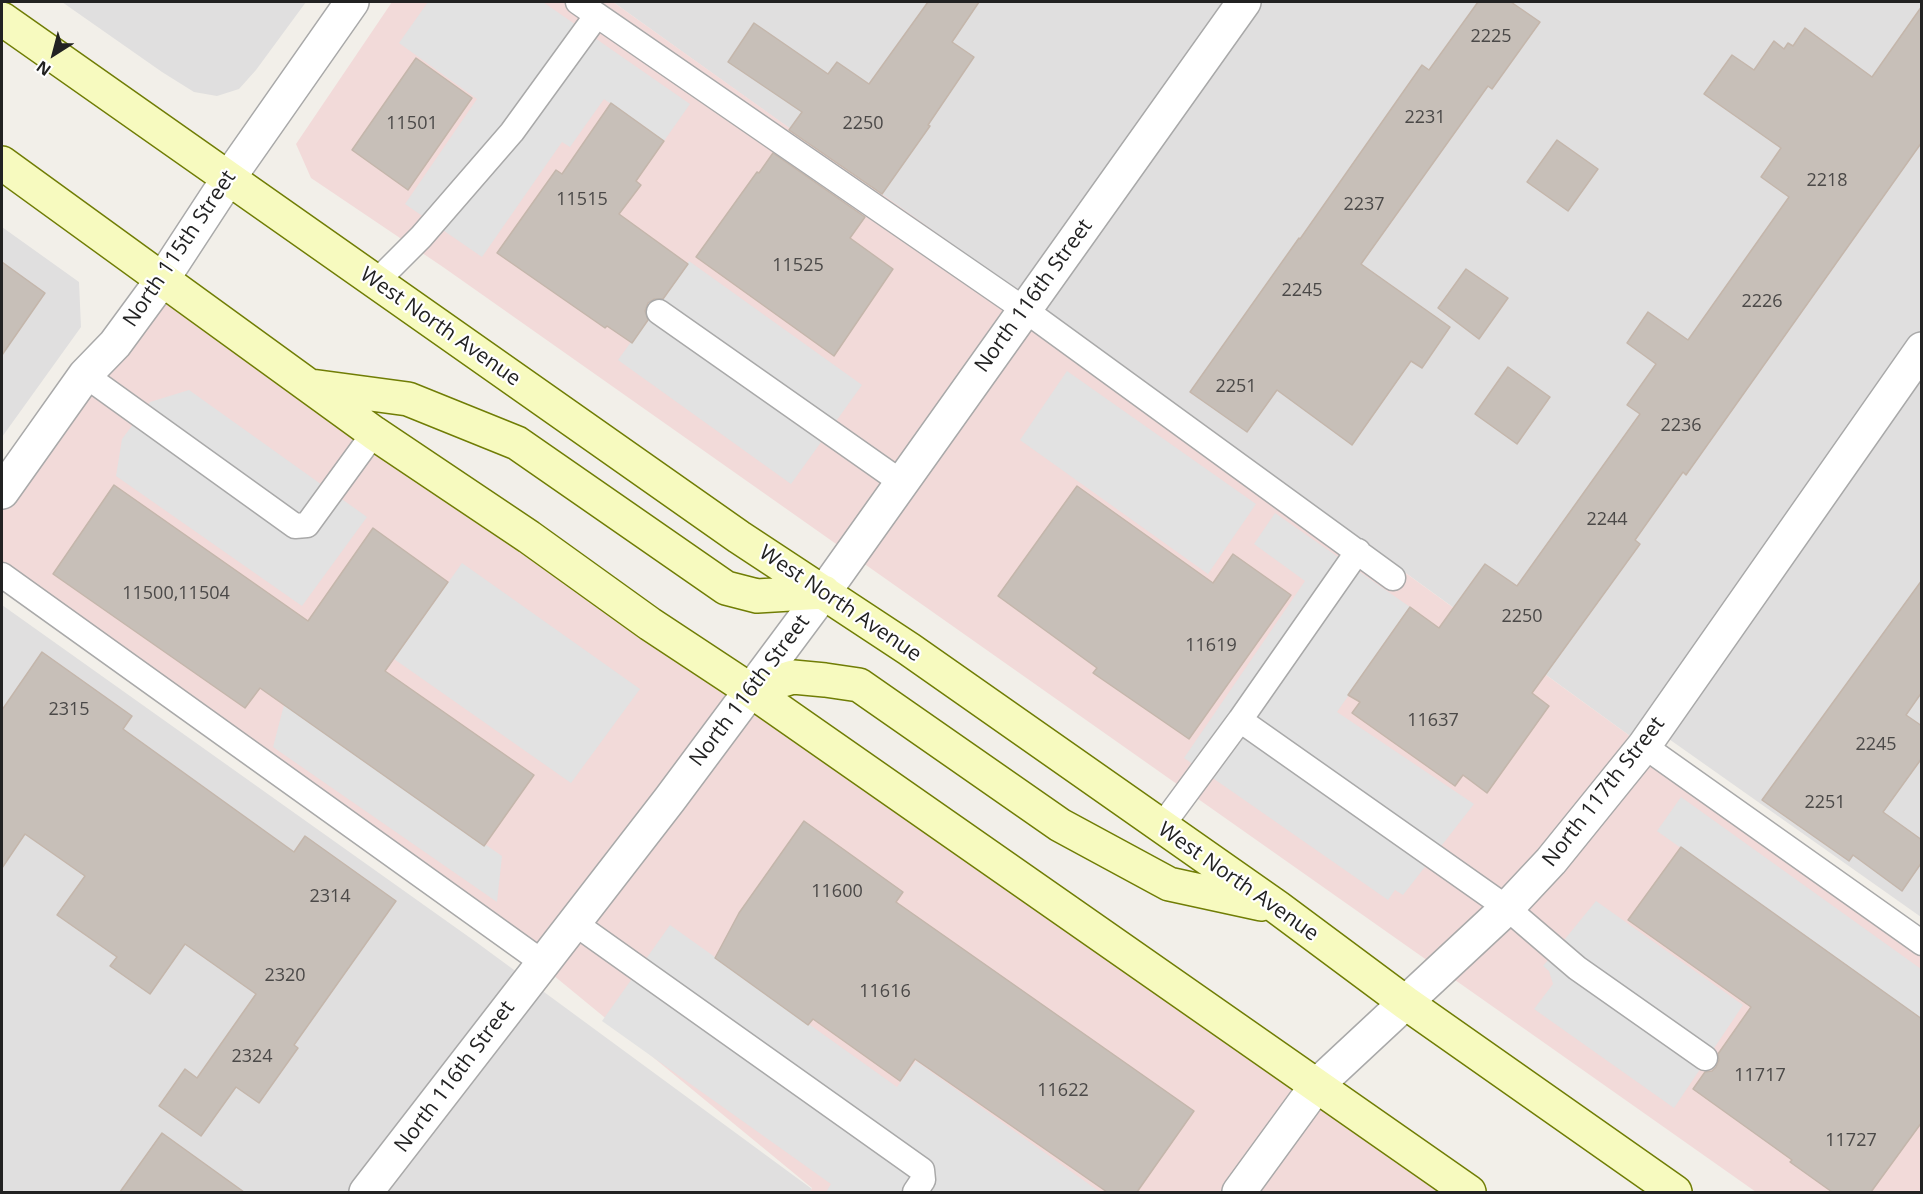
<!DOCTYPE html>
<style>
body{margin:0}
#map{position:relative;width:1923px;height:1194px;overflow:hidden;background:#f2efe9;font-family:"Open Sans",sans-serif}
canvas{display:block}
.frame{position:absolute;inset:0;border:3px solid #222;pointer-events:none}
.north{position:absolute;left:24px;top:24px;width:60px;height:60px;-webkit-text-stroke:4px #fff;paint-order:stroke;rotate:216deg;font-size:16px;font-weight:700;line-height:24px;text-align:center;color:#222}
.north::after{content:'';display:block;margin:auto;width:21px;height:27px;background:#222;clip-path:polygon(50% 0,100% 100%,50% 72%,0 100%)}
</style>
<div id="map">
<canvas width="1923" height="1194"></canvas>
<div class="frame"></div>
<div class="north">N</div>
</div>
<script>
const c = document.querySelector('canvas').getContext('2d');
c.lineJoin = 'round';
function fillPath(path, color) {
  c.fillStyle = color;
  c.fill(path, 'evenodd');
}
function trace(path, color, width, dash) {
  c.strokeStyle = color;
  c.lineWidth = width;
  c.lineCap = dash ? 'butt' : 'round';
  c.setLineDash(dash || []);
  c.stroke(path);
}
function write(font, color, halo, rows, align = 'center') {
  c.font = font + ' "Open Sans",sans-serif';
  c.lineWidth = 4.5;
  c.setLineDash([]);
  c.textBaseline = 'middle';
  c.strokeStyle = halo;
  c.fillStyle = color;
  for (const [text, x, y, turn = 0] of rows) {
    c.save();
    c.translate(x, y);
    c.rotate((+turn || 0) * Math.PI / 180);
    c.textAlign = isNaN(turn) ? turn : align;
    if (halo) c.strokeText(text, 0, 0);
    c.fillText(text, 0, 0);
    c.restore();
  }
}
const residential = new Path2D(`
 M 62,2 L 306,2 L 256,70 L 239,89 L 217,96 L 194,92 L 162,72 Z
 M 613,2 L 1921,2 L 1921,917 L 1642,720 L 1630,736 L 1110,358 Z
 M 2,227 L 79,282 L 81,327 L 2,437 Z
 M 2,605 L 476,942 L 812,1189 L 810,1192 L 2,1192 Z`);
const commercial = new Path2D(`
 M 392,2 L 613,2 L 976,261 L 1630,736 L 1921,943 L 1921,1192 L 1756,1192 L 443,267 L 311,178 L 296,144 Z
 M 162,280 L 1469,1192 L 810,1192 L 812,1188 L 491,924 L 2,575 L 2,492 Z`);
const parking = new Path2D(`
 M 428,2 L 543,2 L 690,104 L 664,141 L 604,99 L 570,147 L 562,142 L 482,257 L 405,204 L 477,99 L 399,43 Z
 M 689,261 L 862,385 L 791,484 L 618,360 Z
 M 1067,371 L 1256,504 L 1208,574 L 1020,440 Z
 M 189,390 L 367,517 L 302,606 L 116,476 L 122,439 L 150,402 Z
 M 1275,513 L 1410,607 L 1337,712 L 1474,804 L 1403,895 L 1395,890 L 1388,900 L 1184,758 L 1305,581 L 1254,544 Z
 M 462,563 L 640,689 L 571,783 L 394,659 Z
 M 284,705 L 502,856 L 497,902 L 273,747 Z
 M 1681,797 L 1921,969 L 1921,1019 L 1657,831 Z
 M 1596,901 L 1743,1005 L 1674,1108 L 1534,1009 L 1553,984 L 1549,971 L 1543,966 Z
 M 670,925 L 897,1087 L 916,1061 L 1100,1192 L 826,1192 L 831,1184 L 602,1021 Z`);
const building = new Path2D(`
 M 928,2 L 979,2 L 952,42 L 974,57 L 928,125 L 930,126 L 882,194 L 789,130 L 802,112 L 728,62 L 754,23 L 828,74 L 837,62 L 869,84 Z
 M 1478,2 L 1511,2 L 1540,22 L 1492,89 L 1488,86 L 1361,264 L 1450,327 L 1422,368 L 1411,361 L 1352,445 L 1277,390 L 1247,432 L 1190,392 L 1299,238 L 1300,239 L 1422,65 L 1429,70 Z
 M 1922,6 L 1922,142 L 1686,475 L 1683,472 L 1635,540 L 1640,544 L 1532,693 L 1549,706 L 1487,793 L 1463,775 L 1455,786 L 1352,713 L 1360,702 L 1348,695 L 1410,607 L 1439,628 L 1485,564 L 1517,586 L 1640,414 L 1627,405 L 1656,364 L 1627,343 L 1648,312 L 1688,340 L 1789,197 L 1761,177 L 1781,148 L 1704,94 L 1732,55 L 1754,70 L 1774,41 L 1784,49 L 1788,43 L 1793,46 L 1805,28 L 1872,77 Z
 M 416,58 L 472,98 L 408,190 L 352,150 Z
 M 611,103 L 664,141 L 636,181 L 641,185 L 619,214 L 688,264 L 663,299 L 654,299 L 648,303 L 645,311 L 648,320 L 632,343 L 607,326 L 605,328 L 497,253 L 556,170 L 562,174 Z
 M 1557,140 L 1598,169 L 1568,211 L 1527,182 Z
 M 773,153 L 865,217 L 850,238 L 893,269 L 834,356 L 696,257 L 757,172 L 759,173 Z
 M 2,262 L 45,293 L 2,355 Z
 M 1466,269 L 1508,298 L 1479,339 L 1438,308 Z
 M 1508,367 L 1550,397 L 1517,444 L 1475,414 Z
 M 114,485 L 308,621 L 373,528 L 448,582 L 385,671 L 534,775 L 484,846 L 260,688 L 245,708 L 53,574 Z
 M 1077,486 L 1213,583 L 1233,554 L 1291,595 L 1189,739 L 1093,673 L 1097,668 L 998,596 Z
 M 1922,580 L 1922,692 L 1906,715 L 1922,726 L 1922,758 L 1883,812 L 1922,840 L 1922,862 L 1902,891 L 1853,855 L 1849,861 L 1762,800 Z
 M 42,652 L 132,716 L 123,729 L 294,852 L 305,836 L 396,901 L 294,1045 L 298,1048 L 259,1103 L 236,1087 L 201,1136 L 159,1106 L 185,1069 L 197,1078 L 256,994 L 185,944 L 150,994 L 110,966 L 117,957 L 57,915 L 85,876 L 25,834 L 2,868 L 2,710 Z
 M 804,821 L 903,892 L 896,902 L 1194,1111 L 1137,1192 L 1107,1192 L 915,1059 L 900,1081 L 813,1019 L 808,1025 L 715,958 L 739,913 Z
 M 1681,847 L 1922,1019 L 1922,1122 L 1871,1192 L 1832,1192 L 1790,1162 L 1792,1160 L 1693,1089 L 1705,1072 L 1712,1071 L 1716,1067 L 1719,1060 L 1718,1054 L 1751,1007 L 1628,920 Z
 M 162,1133 L 244,1192 L 120,1192 Z`);
const lane = new Path2D(`
 M 578,2 L 1025,310 L 1393,578
 M 376,282 L 421,237 L 512,132 L 597,15
 M 659,312 L 901,482
 M 85,375 L 295,526 L 307,525 L 374,433
 M 2,575 L 542,962
 M 1240,720 L 1507,908 L 1577,968 L 1705,1058
 M 1644,746 L 1922,943
 M 1161,827 L 1240,720 L 1358,551
 M 573,922 L 922,1170 L 923,1180 L 915,1192`);
const street = new Path2D(`
 M 2,492 L 85,375 L 115,344 L 162,280 L 228,179 L 352,2
 M 366,1192 L 670,799 L 824,592 L 1244,2
 M 1239,1192 L 1317,1085 L 1507,908 L 1551,861 L 1644,746 L 1922,349`);
const secondary = new Path2D(`
 M 2,19 L 739,537 L 909,649 L 1277,907 L 1406,1003 L 1675,1192
 M 2,163 L 374,433 L 529,537 L 650,624 L 750,690 L 1469,1192
 M 311,386 L 408,399 L 517,443 L 726,588 L 757,596 L 824,592
 M 750,690 L 793,677 L 825,680 L 859,685 L 1060,825 L 1169,884 L 1261,904`);
const numberNames = [
 ["2225",1491,37],
 ["2231",1425,118],
 ["11501",412,124],
 ["2250",863,124],
 ["2218",1827,181],
 ["11515",582,200],
 ["2237",1364,205],
 ["11525",798,266],
 ["2245",1302,291],
 ["2226",1762,302],
 ["2251",1236,387],
 ["2236",1681,426],
 ["2244",1607,520],
 ["11500,11504",176,594],
 ["2250",1522,617],
 ["11619",1211,646],
 ["2315",69,710],
 ["11637",1433,721],
 ["2245",1876,745],
 ["2251",1825,803],
 ["11600",837,892],
 ["2314",330,897],
 ["2320",285,976],
 ["11616",885,992],
 ["2324",252,1057],
 ["11717",1760,1076],
 ["11622",1063,1091],
 ["11727",1851,1141]
];
const streetNames = [
 ["North 115th Street",180,249,-56],
 ["North 116th Street",1034,296,-54],
 ["West North Avenue",440,327,35],
 ["West North Avenue",840,604,34],
 ["North 116th Street",750,691,-53],
 ["North 117th Street",1604,792,-52],
 ["West North Avenue",1238,882,35],
 ["North 116th Street",455,1077,-53]
];
fillPath(residential, '#e0dfdf');
fillPath(commercial, '#f2dad9');
fillPath(parking, '#e2e2e2');
fillPath(building, '#c7bfb8');
trace(building, '#c4b6ab', 1.5);
trace(lane, '#a9a9a9', 27);
trace(street, '#a9a9a9', 36);
trace(secondary, '#707d05', 36);
trace(lane, '#fff', 24);
trace(street, '#fff', 33);
trace(secondary, '#f7fabf', 33);
write('18px', '#4b4948', null, numberNames);
write('21px', '#222', '#fff', streetNames);
</script>
